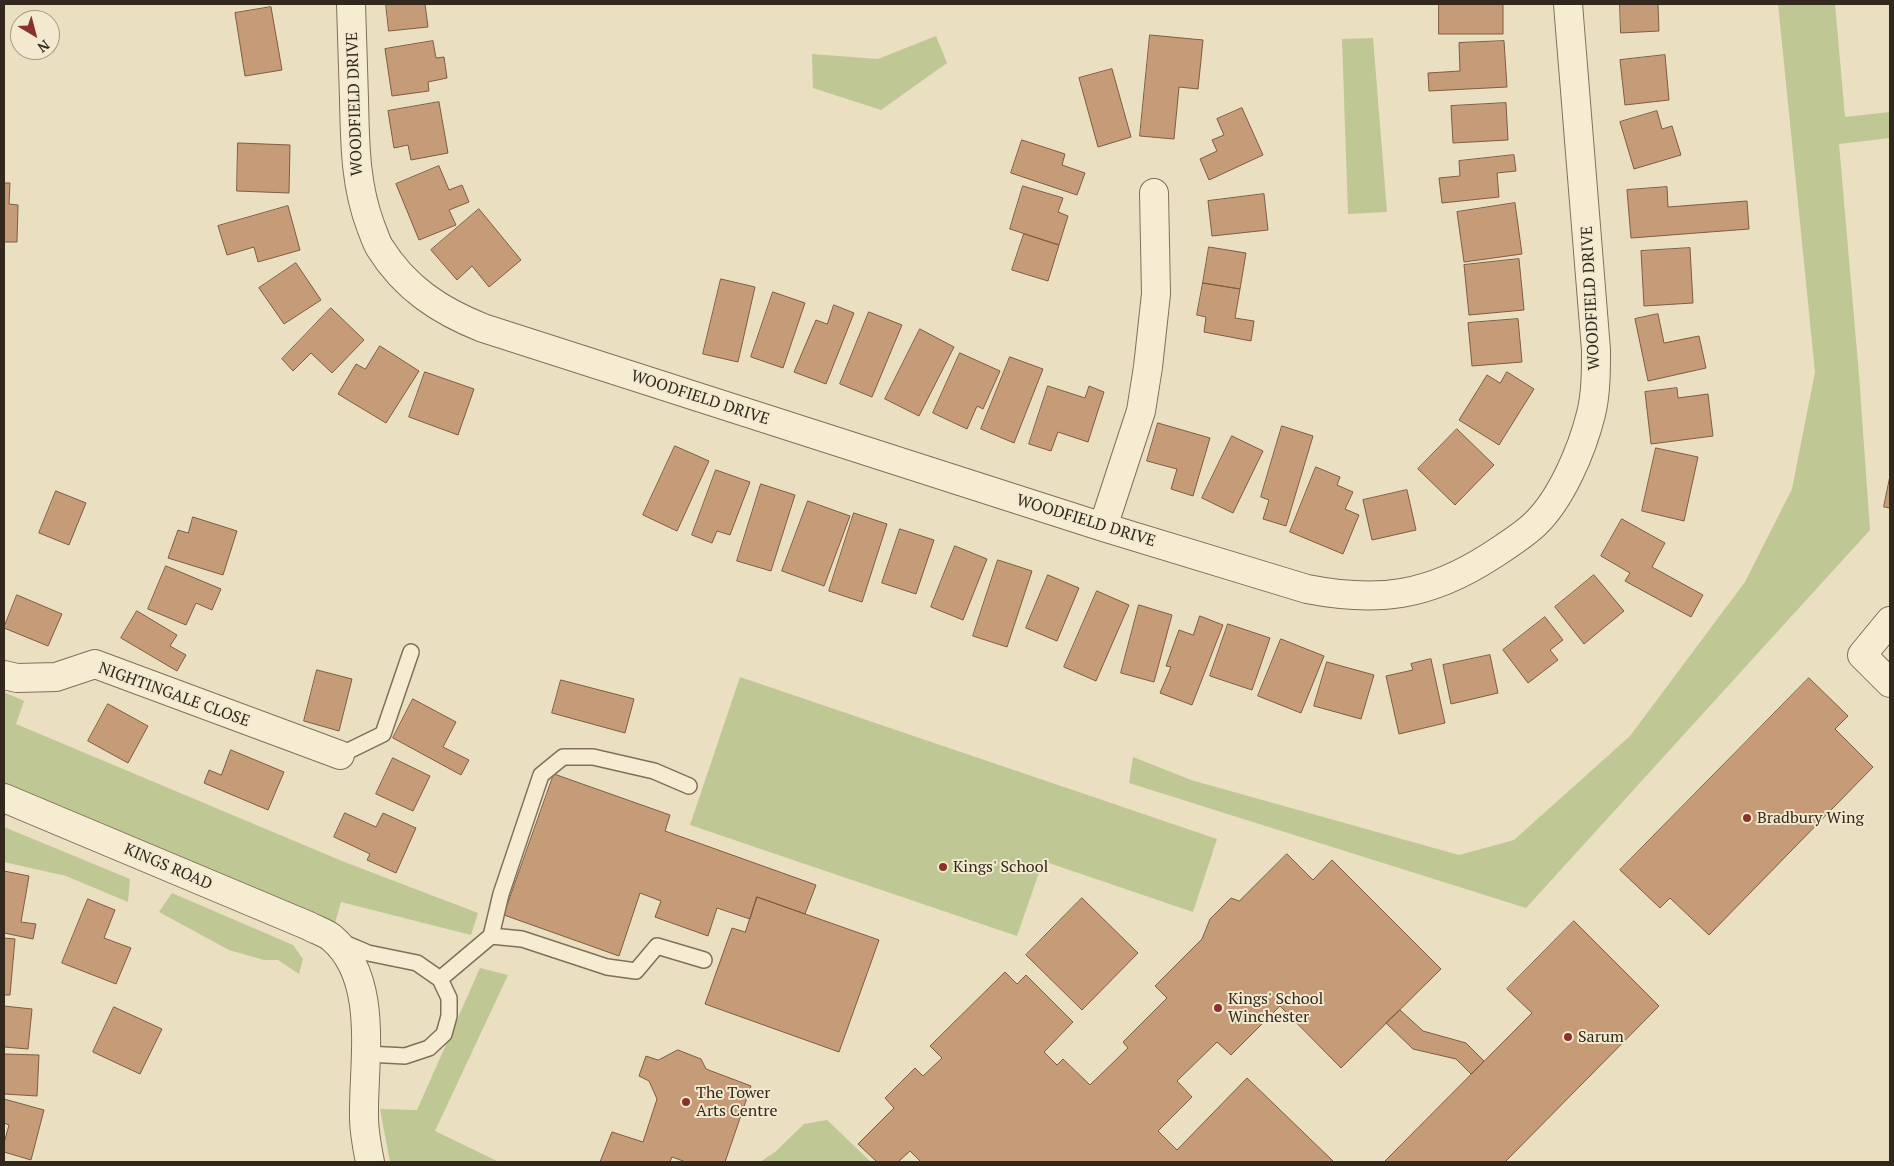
<!DOCTYPE html>
<style>
body{margin:0}
#map{position:relative;width:1894px;height:1166px;overflow:hidden;background:#eadfc0;font-family:"PT Serif",serif}
canvas{display:block}
.frame{position:absolute;inset:0;border:5px solid #32281d;pointer-events:none}
.north{position:absolute;left:10px;top:10px;width:50px;height:50px;box-sizing:border-box;background:#f2e9cf;border:1px solid #a59c88;border-radius:50%;rotate:143deg;font-size:14px;font-weight:700;line-height:20px;text-align:center;color:#32281d}
.north::after{content:'';display:block;margin:auto;width:18px;height:22px;background:#8c302e;clip-path:polygon(50% 0,100% 100%,50% 72%,0 100%)}
</style>
<div id="map">
<canvas width="1894" height="1166"></canvas>
<div class="frame"></div>
<div class="north">N</div>
</div>
<script>
const c = document.querySelector('canvas').getContext('2d');
c.lineJoin = 'round';
function fillPath(path, color) {
  c.fillStyle = color;
  c.fill(path, 'evenodd');
}
function trace(path, color, width, dash) {
  c.strokeStyle = color;
  c.lineWidth = width;
  c.lineCap = dash ? 'butt' : 'round';
  c.setLineDash(dash || []);
  c.stroke(path);
}
function write(font, color, halo, rows, align = 'center') {
  c.font = font + ' "PT Serif",serif';
  c.lineWidth = 4;
  c.setLineDash([]);
  c.textBaseline = 'middle';
  c.strokeStyle = halo;
  c.fillStyle = color;
  for (const [text, x, y, turn = 0] of rows) {
    c.save();
    c.translate(x, y);
    c.rotate((+turn || 0) * Math.PI / 180);
    c.textAlign = isNaN(turn) ? turn : align;
    if (halo) c.strokeText(text, 0, 0);
    c.fillText(text, 0, 0);
    c.restore();
  }
}
const green = new Path2D(`
 M 1778,4 L 1835,4 L 1845,117 L 1890,112 L 1890,138 L 1839,144 L 1859,375 L 1870,530 L 1526,908 L 1129,783 L 1133,757 L 1191,780 L 1459,855 L 1514,840 L 1630,736 L 1745,582 L 1792,489 L 1815,372 Z
 M 936,36 L 947,63 L 881,110 L 813,88 L 812,54 L 878,59 Z
 M 1373,38 L 1387,212 L 1348,214 L 1342,39 Z
 M 740,677 L 1217,839 L 1193,912 L 1043,861 L 1017,936 L 690,825 Z
 M 4,692 L 24,701 L 16,724 L 342,861 L 478,913 L 471,935 L 341,902 L 335,923 L 4,783 Z
 M 4,827 L 130,879 L 128,902 L 66,876 L 4,862 Z
 M 172,893 L 293,945 L 303,959 L 299,974 L 278,960 L 264,960 L 229,950 L 159,912 Z
 M 480,968 L 508,975 L 435,1131 L 499,1162 L 390,1162 L 380,1109 L 417,1110 Z
 M 827,1120 L 871,1162 L 760,1162 L 775,1152 L 804,1124 Z`);
const building = new Path2D(`
 M 386,4 L 425,4 L 428,27 L 389,31 Z
 M 1439,4 L 1503,4 L 1503,34 L 1439,34 Z
 M 1620,4 L 1658,4 L 1659,31 L 1621,33 Z
 M 271,7 L 282,70 L 245,76 L 235,13 Z
 M 1150,35 L 1203,40 L 1198,89 L 1179,87 L 1174,139 L 1140,136 Z
 M 433,41 L 436,58 L 444,57 L 447,78 L 428,82 L 429,91 L 392,96 L 385,49 Z
 M 1504,41 L 1507,87 L 1429,91 L 1428,73 L 1460,71 L 1459,43 Z
 M 1665,55 L 1669,100 L 1625,105 L 1620,60 Z
 M 1112,69 L 1131,137 L 1098,147 L 1079,78 Z
 M 439,102 L 448,153 L 411,160 L 408,145 L 394,148 L 388,111 Z
 M 1506,103 L 1508,140 L 1453,143 L 1451,106 Z
 M 1242,108 L 1263,155 L 1209,180 L 1200,159 L 1217,151 L 1212,140 L 1224,135 L 1217,119 Z
 M 1657,111 L 1662,129 L 1672,126 L 1681,155 L 1634,169 L 1620,122 Z
 M 1022,140 L 1065,154 L 1062,165 L 1085,173 L 1077,195 L 1011,173 Z
 M 238,143 L 290,145 L 289,193 L 237,191 Z
 M 1514,155 L 1516,171 L 1497,173 L 1499,197 L 1442,203 L 1439,178 L 1460,176 L 1459,161 Z
 M 439,166 L 449,190 L 462,185 L 469,202 L 449,210 L 456,225 L 419,240 L 396,184 Z
 M 4,183 L 10,183 L 9,204 L 18,205 L 17,242 L 4,242 Z
 M 1023,186 L 1063,198 L 1058,212 L 1068,216 L 1059,245 L 1010,229 Z
 M 1667,187 L 1668,207 L 1747,201 L 1749,229 L 1631,238 L 1627,190 Z
 M 1264,194 L 1268,230 L 1212,236 L 1208,201 Z
 M 1515,203 L 1522,254 L 1464,262 L 1457,212 Z
 M 288,206 L 300,250 L 258,262 L 254,247 L 227,255 L 218,226 Z
 M 479,209 L 521,260 L 489,287 L 472,266 L 457,280 L 431,250 Z
 M 1024,234 L 1059,245 L 1048,281 L 1012,270 Z
 M 1209,247 L 1246,253 L 1240,289 L 1203,283 Z
 M 1690,248 L 1693,303 L 1644,306 L 1641,251 Z
 M 1519,259 L 1524,310 L 1469,315 L 1464,265 Z
 M 296,263 L 321,300 L 284,324 L 259,288 Z
 M 721,279 L 755,287 L 738,362 L 703,354 Z
 M 1203,283 L 1240,289 L 1235,318 L 1254,321 L 1251,341 L 1204,332 L 1206,317 L 1197,315 Z
 M 773,292 L 805,303 L 783,368 L 751,357 Z
 M 834,305 L 854,313 L 826,384 L 794,372 L 816,320 L 827,324 Z
 M 331,308 L 364,340 L 332,373 L 311,353 L 293,371 L 282,359 Z
 M 869,312 L 902,325 L 872,397 L 840,384 Z
 M 1658,314 L 1664,343 L 1699,336 L 1706,368 L 1648,381 L 1635,319 Z
 M 1518,319 L 1522,362 L 1472,366 L 1468,323 Z
 M 920,329 L 954,347 L 919,416 L 885,399 Z
 M 380,346 L 419,371 L 386,423 L 338,394 L 356,364 L 365,369 Z
 M 960,353 L 1000,371 L 983,409 L 977,406 L 967,429 L 933,413 Z
 M 1010,357 L 1043,369 L 1014,443 L 981,429 Z
 M 425,372 L 474,389 L 458,435 L 409,417 Z
 M 1507,372 L 1534,389 L 1499,445 L 1459,420 L 1487,375 L 1500,383 Z
 M 1048,386 L 1085,398 L 1089,386 L 1104,392 L 1088,442 L 1058,432 L 1051,451 L 1029,444 Z
 M 1677,388 L 1678,398 L 1708,394 L 1713,436 L 1651,444 L 1645,392 Z
 M 1158,423 L 1210,438 L 1193,496 L 1171,489 L 1177,469 L 1147,461 Z
 M 1282,426 L 1313,436 L 1286,526 L 1263,519 L 1269,500 L 1261,497 Z
 M 1457,429 L 1494,465 L 1455,505 L 1418,469 Z
 M 1232,436 L 1263,451 L 1233,513 L 1202,498 Z
 M 675,446 L 709,461 L 677,531 L 643,515 Z
 M 1656,448 L 1698,457 L 1684,521 L 1642,511 Z
 M 1316,467 L 1340,477 L 1337,485 L 1353,492 L 1345,509 L 1359,515 L 1343,554 L 1290,532 Z
 M 716,470 L 750,482 L 730,535 L 717,531 L 712,543 L 692,535 Z
 M 1890,476 L 1890,508 L 1884,507 Z
 M 761,484 L 795,495 L 771,571 L 737,561 Z
 M 1407,490 L 1416,530 L 1372,540 L 1363,500 Z
 M 56,491 L 86,503 L 69,545 L 39,533 Z
 M 808,501 L 850,516 L 824,586 L 782,571 Z
 M 854,513 L 887,524 L 862,602 L 829,591 Z
 M 193,517 L 237,531 L 223,575 L 168,558 L 178,530 L 188,533 Z
 M 1622,519 L 1665,543 L 1652,567 L 1703,595 L 1691,617 L 1625,581 L 1630,573 L 1601,556 Z
 M 900,529 L 934,540 L 916,594 L 882,583 Z
 M 955,546 L 987,559 L 963,620 L 931,607 Z
 M 998,560 L 1032,571 L 1007,647 L 973,636 Z
 M 166,566 L 221,589 L 212,610 L 196,603 L 186,625 L 148,609 Z
 M 1048,575 L 1079,588 L 1057,641 L 1026,628 Z
 M 1594,575 L 1624,611 L 1584,644 L 1555,607 Z
 M 1097,591 L 1129,605 L 1096,681 L 1064,667 Z
 M 17,595 L 62,614 L 48,646 L 4,628 Z
 M 1139,605 L 1172,615 L 1154,682 L 1121,673 Z
 M 137,611 L 177,635 L 170,646 L 186,655 L 177,671 L 121,638 Z
 M 1200,616 L 1223,625 L 1192,705 L 1160,693 L 1171,667 L 1166,666 L 1179,630 L 1193,635 Z
 M 1545,617 L 1563,640 L 1550,650 L 1558,660 L 1528,683 L 1503,650 Z
 M 1228,624 L 1270,638 L 1252,690 L 1210,676 Z
 M 1281,639 L 1324,656 L 1301,713 L 1258,696 Z
 M 1490,655 L 1498,693 L 1451,704 L 1443,665 Z
 M 1431,659 L 1445,723 L 1399,734 L 1386,676 L 1413,670 L 1411,664 Z
 M 1327,662 L 1374,675 L 1361,719 L 1314,706 Z
 M 317,670 L 352,679 L 339,731 L 304,721 Z
 M 1809,678 L 1848,716 L 1835,729 L 1873,767 L 1709,935 L 1670,898 L 1660,908 L 1620,870 Z
 M 561,680 L 634,699 L 625,733 L 552,713 Z
 M 413,699 L 456,722 L 443,747 L 469,760 L 461,775 L 393,738 Z
 M 108,704 L 148,726 L 128,763 L 88,741 Z
 M 231,750 L 284,772 L 268,810 L 204,783 L 209,770 L 221,775 Z
 M 393,758 L 430,776 L 413,811 L 376,794 Z
 M 554,774 L 670,815 L 665,831 L 816,885 L 805,914 L 757,897 L 750,919 L 717,908 L 708,936 L 655,917 L 661,901 L 640,893 L 619,956 L 504,915 Z
 M 345,813 L 376,827 L 383,813 L 416,828 L 396,873 L 367,860 L 370,854 L 334,837 Z
 M 1287,854 L 1313,880 L 1332,860 L 1441,969 L 1341,1068 L 1280,1006 L 1231,1055 L 1217,1042 L 1177,1081 L 1192,1097 L 1158,1131 L 1177,1150 L 1247,1078 L 1334,1162 L 921,1162 L 910,1151 L 898,1162 L 877,1162 L 858,1144 L 894,1108 L 885,1098 L 915,1068 L 923,1076 L 942,1058 L 930,1046 L 1005,972 L 1017,984 L 1026,975 L 1073,1022 L 1044,1052 L 1057,1065 L 1063,1059 L 1090,1085 L 1128,1048 L 1123,1042 L 1167,998 L 1155,986 L 1202,939 L 1210,919 L 1231,898 L 1239,901 Z
 M 4,871 L 29,876 L 21,922 L 36,924 L 33,939 L 4,933 Z
 M 757,897 L 879,940 L 839,1052 L 705,1004 L 732,928 L 745,932 Z
 M 1082,898 L 1138,953 L 1082,1010 L 1026,955 Z
 M 88,899 L 115,910 L 104,938 L 131,948 L 116,984 L 62,963 Z
 M 1574,921 L 1659,1006 L 1505,1162 L 1384,1162 L 1532,1013 L 1507,989 Z
 M 4,938 L 15,939 L 10,995 L 4,995 Z
 M 4,1006 L 32,1009 L 28,1049 L 4,1047 Z
 M 114,1007 L 162,1029 L 140,1074 L 93,1052 Z
 M 1400,1010 L 1423,1031 L 1466,1043 L 1484,1061 L 1471,1074 L 1456,1059 L 1413,1049 L 1386,1023 Z
 M 678,1050 L 701,1059 L 706,1069 L 751,1086 L 725,1162 L 686,1162 L 672,1157 L 670,1162 L 600,1162 L 612,1132 L 643,1142 L 657,1099 L 649,1081 L 639,1076 L 646,1056 L 658,1060 Z
 M 4,1054 L 39,1055 L 37,1096 L 4,1094 Z
 M 4,1099 L 44,1110 L 31,1160 L 4,1152 L 4,1143 L 9,1125 L 4,1123 Z`);
const lane = new Path2D(`
 M 340,755 L 383,734 L 411,652
 M 491,936 L 501,894 L 541,775 L 563,757 L 593,757 L 654,771 L 689,786
 M 342,942 L 368,953 L 417,963 L 440,979 L 449,998 L 449,1016 L 444,1034 L 429,1048 L 405,1056 L 367,1054
 M 440,979 L 491,936 L 522,939 L 607,967 L 636,971 L 657,946 L 704,960`);
const street = new Path2D(`
 M 351,4 C 352,36 353,67 354,99 C 355,143 355,185 371,227 C 374,234 376,242 380,248 C 405,288 440,311 483,328 L 1103,527 L 1307,589 C 1379,603 1429,596 1491,556 C 1506,546 1521,537 1534,525 C 1561,500 1582,450 1591,414 C 1596,394 1596,371 1596,350 L 1568,4
 M 1103,527 L 1141,411 L 1148,367 L 1156,294 L 1154,193
 M 1890,621 L 1862,655 L 1890,683
 M 4,675 L 17,678 L 56,677 L 95,664 L 340,755
 M 4,798 L 309,926 C 316,930 326,933 332,938 C 380,979 363,1062 364,1117 C 364,1132 367,1147 370,1162`);
const markers = [
 [1747,818,5,"#8c302e"],
 [943,867,5,"#8c302e"],
 [1218,1008,5,"#8c302e"],
 [1568,1037,5,"#8c302e"],
 [686,1102,5,"#8c302e"]
];
const streetNames = [
 ["WOODFIELD DRIVE",355,104,-92],
 ["WOODFIELD DRIVE",1591,298,-93],
 ["WOODFIELD DRIVE",700,398,18],
 ["WOODFIELD DRIVE",1086,521,17],
 ["NIGHTINGALE CLOSE",174,695,20],
 ["KINGS ROAD",168,867,23]
];
const poiNames = [
 ["Bradbury Wing",1757,818],
 ["Kings' School",953,867],
 ["Kings' School",1228,999],
 ["Winchester",1228,1017],
 ["Sarum",1578,1037],
 ["The Tower",696,1093],
 ["Arts Centre",696,1111]
];
fillPath(green, '#bfc795');
fillPath(building, '#c69b78');
trace(building, '#7f5c41', 1);
trace(lane, '#817059', 18);
trace(street, '#817059', 30);
trace(lane, '#f6ecd2', 15);
trace(street, '#f6ecd2', 28);
for (const [x, y, r, color] of markers) {
  const dot = new Path2D();
  dot.arc(x, y, r, 0, 2 * Math.PI);
  c.fillStyle = color;
  c.fill(dot);
  trace(dot, '#f2e9cf', 2);
}
write('16px', '#32281d', '#f2e9cf', streetNames);
write('16px', '#32281d', '#f2e9cf', poiNames, 'left');
</script>
